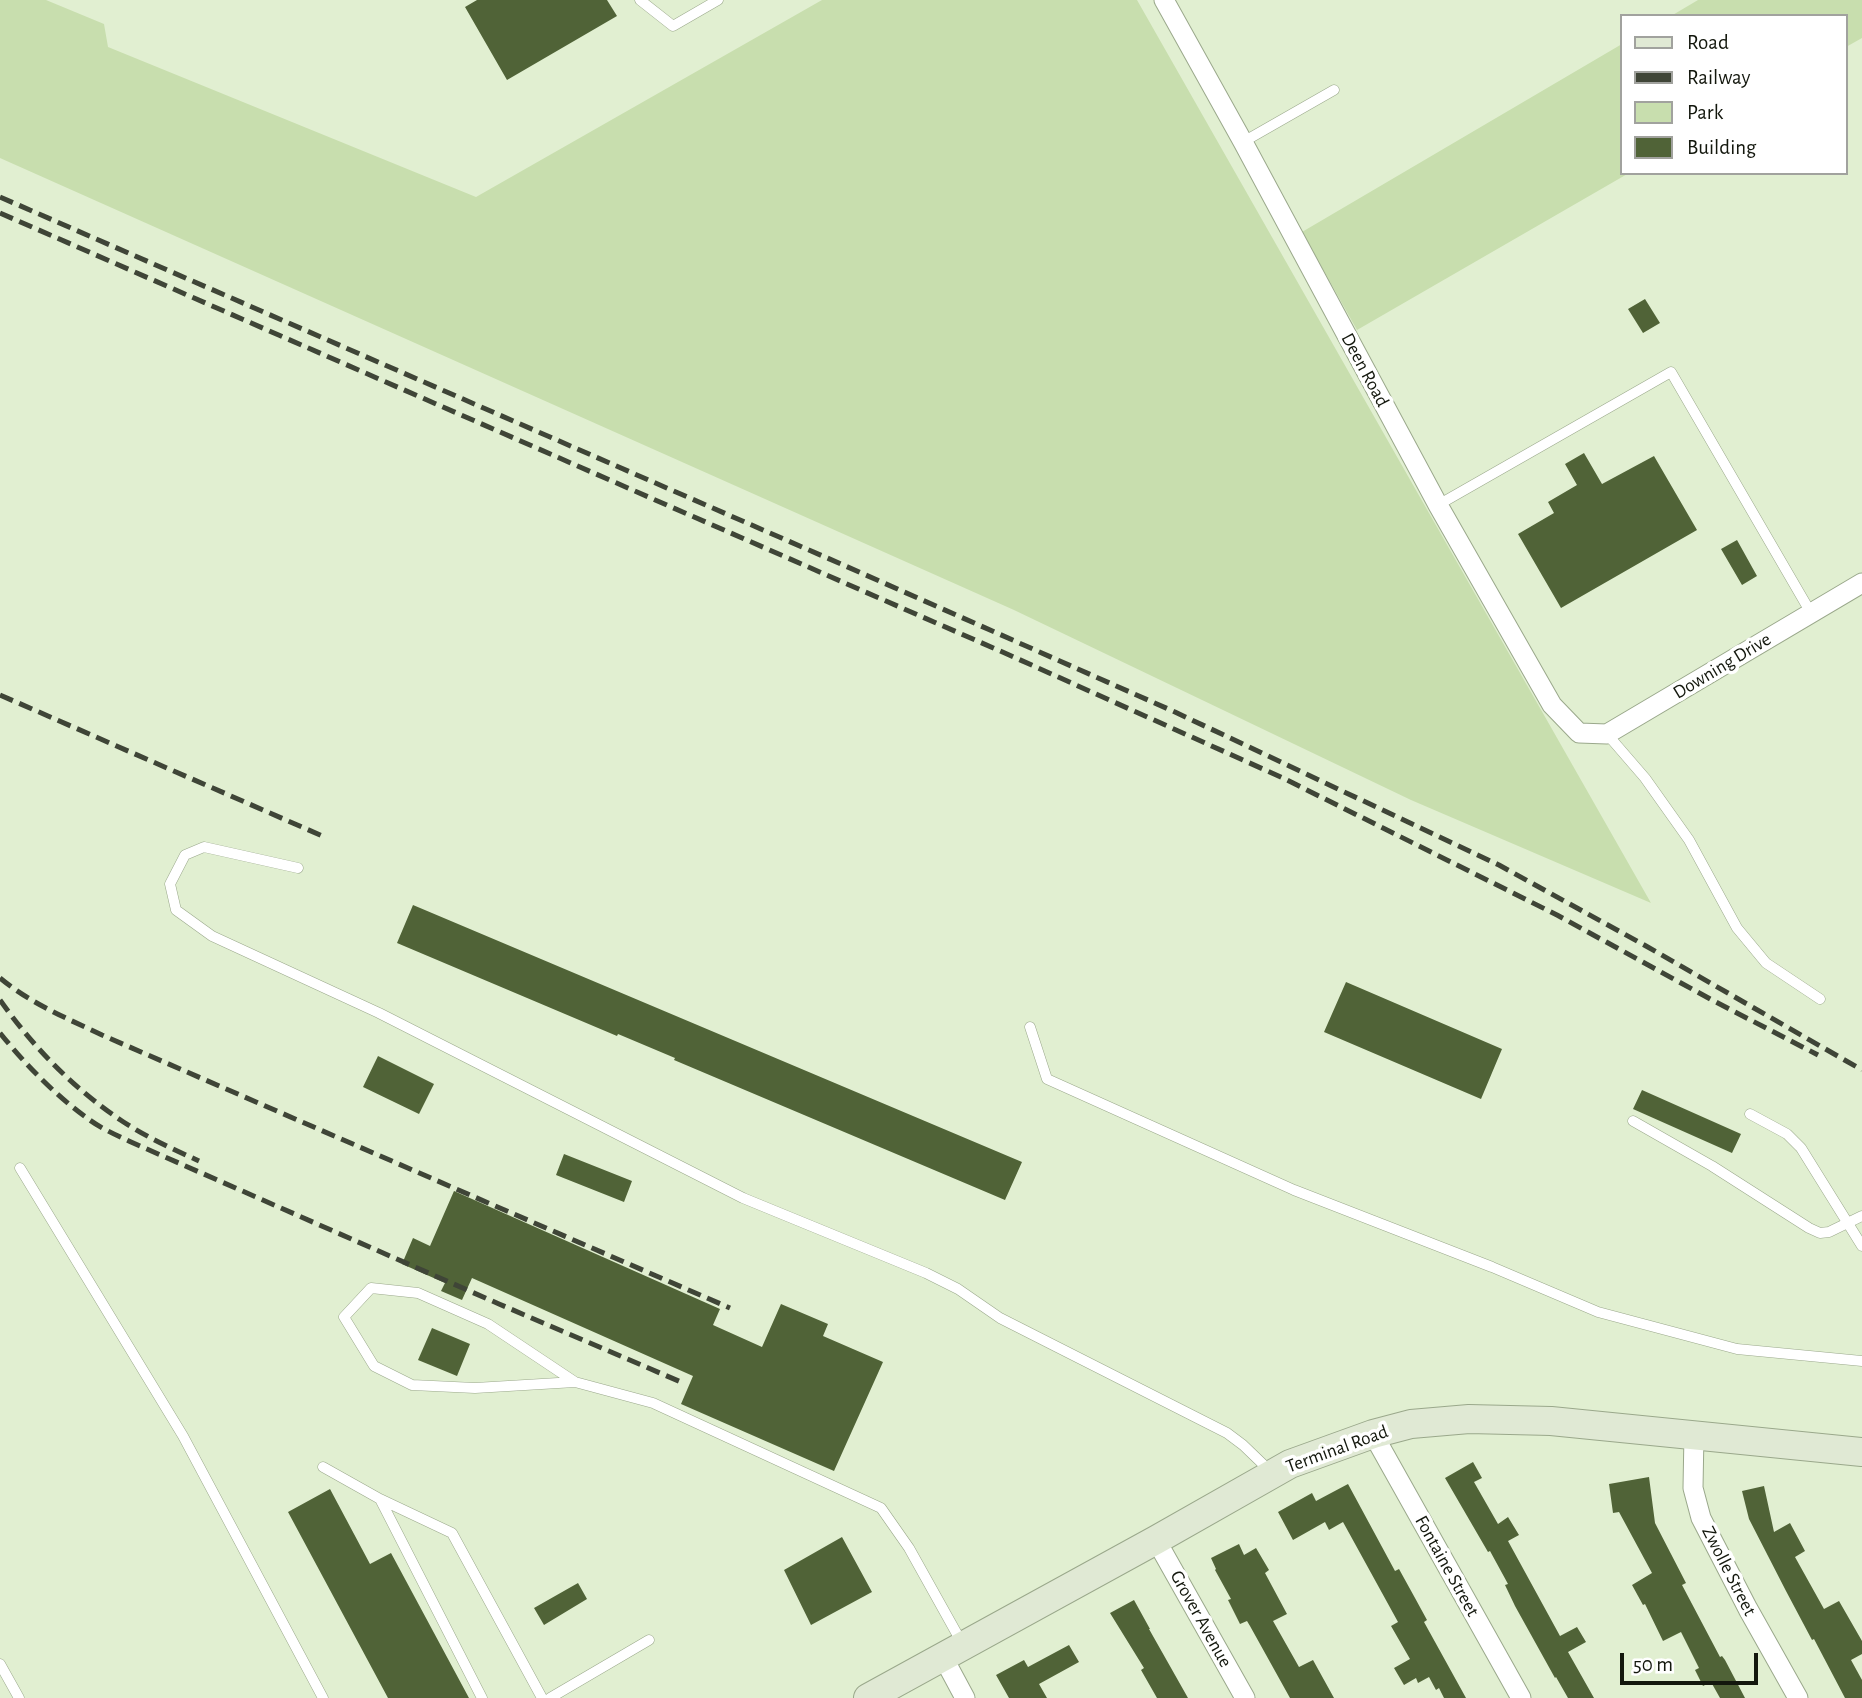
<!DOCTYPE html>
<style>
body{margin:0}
#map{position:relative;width:1862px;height:1698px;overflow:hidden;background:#e1efd1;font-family:"Alegreya Sans",sans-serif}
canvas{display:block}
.legend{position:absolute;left:1620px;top:14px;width:228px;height:161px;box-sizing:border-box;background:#fff;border:2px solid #a1a29e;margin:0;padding:9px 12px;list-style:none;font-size:21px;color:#13170d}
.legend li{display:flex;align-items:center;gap:14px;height:35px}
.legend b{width:35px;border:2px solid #a1a29e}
.scale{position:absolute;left:1620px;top:1653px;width:138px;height:32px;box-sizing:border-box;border:4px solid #13170d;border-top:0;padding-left:9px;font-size:21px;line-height:24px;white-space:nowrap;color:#13170d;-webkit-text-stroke:5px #fff;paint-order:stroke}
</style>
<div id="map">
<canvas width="1862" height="1698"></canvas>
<ul class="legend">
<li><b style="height:9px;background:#e0e9d4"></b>Road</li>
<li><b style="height:9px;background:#3f4537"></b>Railway</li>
<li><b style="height:19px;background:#c8deae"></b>Park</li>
<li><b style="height:19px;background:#506337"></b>Building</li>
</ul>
<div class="scale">50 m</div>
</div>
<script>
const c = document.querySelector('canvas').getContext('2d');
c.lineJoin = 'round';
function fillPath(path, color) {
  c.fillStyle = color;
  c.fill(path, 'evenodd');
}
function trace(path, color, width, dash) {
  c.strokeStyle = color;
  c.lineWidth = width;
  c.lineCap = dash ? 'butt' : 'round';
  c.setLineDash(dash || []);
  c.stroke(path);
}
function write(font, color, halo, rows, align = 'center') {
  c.font = font + ' "Alegreya Sans",sans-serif';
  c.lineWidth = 7;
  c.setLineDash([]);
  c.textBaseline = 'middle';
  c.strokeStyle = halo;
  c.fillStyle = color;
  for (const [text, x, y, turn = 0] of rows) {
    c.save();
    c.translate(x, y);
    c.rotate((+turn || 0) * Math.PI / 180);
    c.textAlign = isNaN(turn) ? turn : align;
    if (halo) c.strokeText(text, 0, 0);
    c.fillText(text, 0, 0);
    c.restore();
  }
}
const green = new Path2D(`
 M 0,0 L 46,0 L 104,24 L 108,47 L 476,197 L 822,0 L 1137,0 L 1651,903 L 1411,800 L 1014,610 L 0,158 Z
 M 1698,0 L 1862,0 L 1862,38 L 1846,47 L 1846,16 L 1671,16 Z
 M 1622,44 L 1622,173 L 1629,173 L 1357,330 L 1302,232 Z`);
const building = new Path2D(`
 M 477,0 L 607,0 L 617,16 L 507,80 L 465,7 Z
 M 1645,299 L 1660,323 L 1643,333 L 1628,309 Z
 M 1584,453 L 1602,484 L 1654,456 L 1697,530 L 1561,608 L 1518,534 L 1554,513 L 1548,502 L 1577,485 L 1565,464 Z
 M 1737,540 L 1757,576 L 1742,585 L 1721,549 Z
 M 413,905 L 1022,1162 L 1005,1200 L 674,1060 L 675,1058 L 618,1034 L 617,1036 L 397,943 Z
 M 1346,982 L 1502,1049 L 1481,1099 L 1324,1032 Z
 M 378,1056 L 434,1084 L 419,1114 L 363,1087 Z
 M 1642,1090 L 1741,1134 L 1732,1153 L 1633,1109 Z
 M 564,1154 L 632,1181 L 624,1202 L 556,1175 Z
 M 454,1191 L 720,1309 L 713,1325 L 762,1347 L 781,1304 L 828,1324 L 823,1336 L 883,1362 L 834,1471 L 681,1404 L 693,1376 L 472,1278 L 462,1300 L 441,1291 L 445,1283 L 402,1264 L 413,1238 L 430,1246 Z
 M 432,1328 L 470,1344 L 457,1376 L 418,1360 Z
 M 1473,1462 L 1482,1478 L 1474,1482 L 1498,1524 L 1508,1517 L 1519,1535 L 1508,1541 L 1560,1636 L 1577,1627 L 1586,1642 L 1568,1652 L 1594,1698 L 1568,1698 L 1556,1677 L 1555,1678 L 1515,1606 L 1505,1585 L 1508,1584 L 1490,1551 L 1488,1552 L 1445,1478 Z
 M 1649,1477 L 1655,1523 L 1686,1583 L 1682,1585 L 1720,1657 L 1722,1656 L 1725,1660 L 1745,1698 L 1720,1698 L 1711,1682 L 1703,1686 L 1695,1670 L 1699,1668 L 1681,1632 L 1663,1641 L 1645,1604 L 1643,1605 L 1632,1585 L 1652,1573 L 1619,1512 L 1613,1513 L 1609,1484 Z
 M 1348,1484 L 1395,1571 L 1399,1569 L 1415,1598 L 1427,1620 L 1424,1622 L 1466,1698 L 1444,1698 L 1439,1688 L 1436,1690 L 1429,1677 L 1418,1683 L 1416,1678 L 1404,1685 L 1394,1668 L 1410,1659 L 1391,1626 L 1398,1622 L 1343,1522 L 1329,1530 L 1325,1522 L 1293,1540 L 1278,1512 L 1312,1493 L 1316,1501 Z
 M 1764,1486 L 1774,1532 L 1790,1523 L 1805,1551 L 1795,1557 L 1824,1609 L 1839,1601 L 1862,1641 L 1862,1654 L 1851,1660 L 1862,1680 L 1862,1698 L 1845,1698 L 1814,1639 L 1812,1640 L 1786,1591 L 1749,1519 L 1742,1491 Z
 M 330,1489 L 370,1564 L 391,1553 L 469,1698 L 388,1698 L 288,1512 Z
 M 842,1537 L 872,1592 L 811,1625 L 784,1570 Z
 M 1239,1544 L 1244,1555 L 1256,1548 L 1269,1570 L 1265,1573 L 1287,1614 L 1273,1621 L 1299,1667 L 1313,1660 L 1334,1698 L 1290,1698 L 1250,1626 L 1247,1621 L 1240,1624 L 1228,1600 L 1231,1599 L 1215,1570 L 1216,1569 L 1211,1558 Z
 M 578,1583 L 587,1599 L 544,1625 L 534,1608 Z
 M 1134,1600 L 1150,1629 L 1149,1629 L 1188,1698 L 1157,1698 L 1141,1670 L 1144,1668 L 1110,1613 Z
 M 1069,1645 L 1079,1662 L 1039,1684 L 1047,1698 L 1009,1698 L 996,1675 L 1024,1660 L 1028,1667 Z`);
const service = new Path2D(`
 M 640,0 L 673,26 L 718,0
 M 1243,142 L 1334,90
 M 1438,505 L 1671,372 L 1811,613
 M 1607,734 L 1645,778 L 1689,840 L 1737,928 L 1766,963 L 1820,999
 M 298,868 L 204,847 L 185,855 L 170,884 L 176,910 L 212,936 L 379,1013 L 743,1198 L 926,1273 L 958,1289 L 1000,1318 L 1227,1433 L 1243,1445 L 1270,1471
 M 1030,1027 L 1047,1079 L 1294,1190 L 1492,1267 L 1598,1312 L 1737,1349 L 1862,1361
 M 1750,1114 L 1787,1134 L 1801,1148 L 1862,1246
 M 1633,1121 L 1712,1166 L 1809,1228 L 1820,1233 L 1829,1232 L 1862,1216
 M 20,1168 L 183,1436 L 323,1698
 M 575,1382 L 488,1324 L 418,1293 L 371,1288 L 344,1317 L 374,1366 L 412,1385 L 475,1388 L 575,1382 L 653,1403 L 881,1508 L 909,1548 L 962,1643
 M 323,1467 L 380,1499 L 482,1698
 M 380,1499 L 452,1533 L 542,1698
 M 0,1664 L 19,1698
 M 550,1698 L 649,1640`);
const minor = new Path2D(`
 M 1164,0 L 1243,142 L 1438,505 L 1552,705 L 1579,733 L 1607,734 L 1862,583
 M 1373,1434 L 1521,1698
 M 1694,1434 L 1693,1488 L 1701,1518 L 1748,1609 L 1798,1698
 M 1156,1540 L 1245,1698
 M 943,1657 L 965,1698`);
const secondary = new Path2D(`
 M 868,1698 L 1156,1540 L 1290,1464 L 1373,1434 L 1411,1424 L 1469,1419 L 1551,1421 L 1862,1452`);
const rail = new Path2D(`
 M 0,197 L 841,564 L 1175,712 L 1499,865 L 1646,946 L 1862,1070
 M 0,213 L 1007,654 L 1283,778 L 1557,915 L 1712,1000 L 1818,1055
 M 0,695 L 327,838
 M 0,978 C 30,1003 66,1018 102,1035 L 730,1308
 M 0,1000 C 33,1047 74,1089 122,1121 C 146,1137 173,1149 199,1161
 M 0,1033 C 25,1064 55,1095 87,1118 C 100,1128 116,1135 131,1142 L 499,1304 L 681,1382`);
const streetNames = [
 ["Deen Road",1365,370,62],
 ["Downing Drive",1722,666,-31],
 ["Terminal Road",1337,1449,-20],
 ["Fontaine Street",1447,1566,61],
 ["Zwolle Street",1729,1571,63],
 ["Grover Avenue",1201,1619,61]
];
fillPath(green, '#c8deae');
fillPath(building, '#506337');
trace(service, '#9aa88b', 11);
trace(minor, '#9aa88b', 21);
trace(secondary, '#9aa88b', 30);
trace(service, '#fff', 10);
trace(minor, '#fff', 19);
trace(secondary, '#e0e9d4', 28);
trace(rail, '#3f4537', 5, [14, 7]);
write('19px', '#13170d', '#fff', streetNames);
</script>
